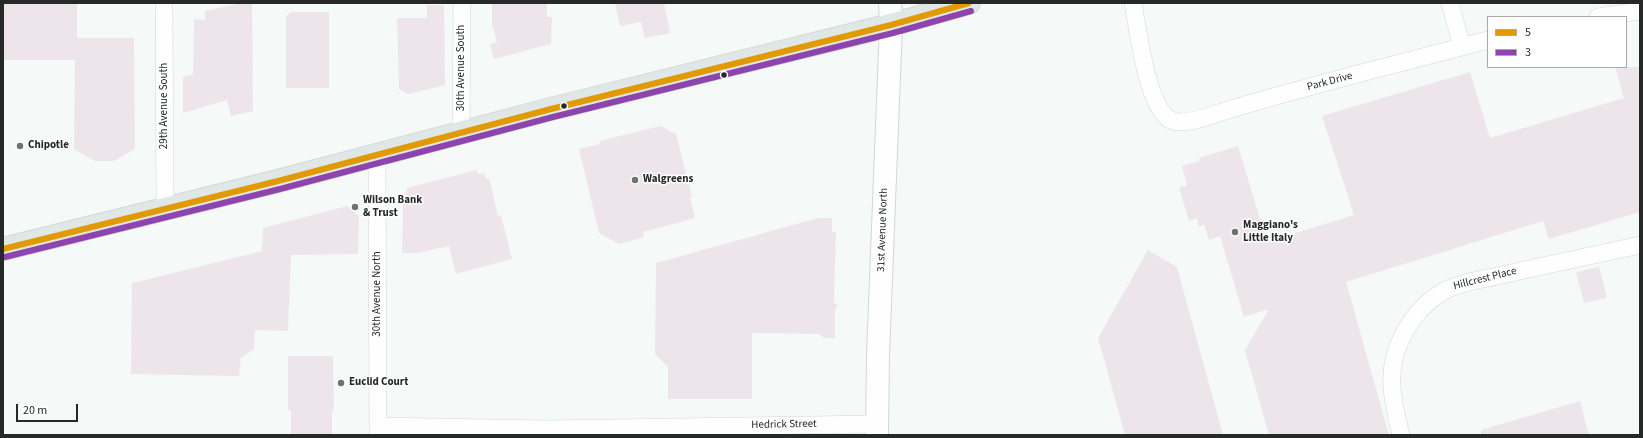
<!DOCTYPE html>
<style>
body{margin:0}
#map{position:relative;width:1643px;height:438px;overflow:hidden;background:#f5faf9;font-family:"Source Sans 3",sans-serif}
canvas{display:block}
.frame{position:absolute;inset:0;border:4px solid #262928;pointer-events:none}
.legend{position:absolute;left:1487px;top:16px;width:140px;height:52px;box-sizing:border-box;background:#fff;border:1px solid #a8a9a9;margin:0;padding:5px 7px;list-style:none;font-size:12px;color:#262928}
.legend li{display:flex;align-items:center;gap:8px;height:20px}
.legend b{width:20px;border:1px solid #a8a9a9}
.scale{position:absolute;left:16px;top:404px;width:62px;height:18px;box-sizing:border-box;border:2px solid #262928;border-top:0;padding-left:5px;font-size:12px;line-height:14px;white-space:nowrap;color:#262928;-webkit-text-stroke:3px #fff;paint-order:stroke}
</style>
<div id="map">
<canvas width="1643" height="438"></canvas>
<div class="frame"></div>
<ul class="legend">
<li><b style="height:5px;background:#e29a04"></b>5</li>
<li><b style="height:5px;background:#8e44ad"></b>3</li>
</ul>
<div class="scale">20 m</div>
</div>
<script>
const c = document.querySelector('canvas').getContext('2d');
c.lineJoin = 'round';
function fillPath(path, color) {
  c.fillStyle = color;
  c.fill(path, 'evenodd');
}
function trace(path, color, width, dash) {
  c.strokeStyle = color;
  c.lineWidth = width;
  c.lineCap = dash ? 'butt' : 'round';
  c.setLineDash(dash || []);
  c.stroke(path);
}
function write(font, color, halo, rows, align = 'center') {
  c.font = font + ' "Source Sans 3",sans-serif';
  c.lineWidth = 3;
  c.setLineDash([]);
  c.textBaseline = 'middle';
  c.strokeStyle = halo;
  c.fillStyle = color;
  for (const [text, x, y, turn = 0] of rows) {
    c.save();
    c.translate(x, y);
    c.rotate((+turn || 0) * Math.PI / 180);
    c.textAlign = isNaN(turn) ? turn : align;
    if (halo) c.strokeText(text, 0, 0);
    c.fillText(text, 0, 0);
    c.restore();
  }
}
const building = new Path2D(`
 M 3,3 L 77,3 L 77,38 L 134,38 L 135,149 L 114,161 L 95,161 L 74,149 L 75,60 L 3,60 Z
 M 241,3 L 252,3 L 253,111 L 231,116 L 227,100 L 183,113 L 183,77 L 193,74 L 194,19 L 205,20 L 205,11 Z
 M 492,3 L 547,3 L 547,17 L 552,17 L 551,44 L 494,59 L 490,44 L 497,42 L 492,24 Z
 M 615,3 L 664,3 L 670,33 L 645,38 L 641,22 L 620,26 Z
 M 427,5 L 444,5 L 445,85 L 408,94 L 399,89 L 397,18 L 427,18 Z
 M 291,12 L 329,12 L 329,88 L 286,88 L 286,16 Z
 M 1615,67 L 1640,67 L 1640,212 L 1549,239 L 1543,221 L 1346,282 L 1389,435 L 1269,435 L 1245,350 L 1269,309 L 1244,317 L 1220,236 L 1209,240 L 1204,225 L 1199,227 L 1197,218 L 1189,221 L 1179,188 L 1187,185 L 1182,166 L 1200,161 L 1199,158 L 1238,146 L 1267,242 L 1354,215 L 1322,116 L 1470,72 L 1490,138 L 1624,98 Z
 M 661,126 L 676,134 L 692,196 L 690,197 L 695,218 L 643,232 L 644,237 L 619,244 L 599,233 L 579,149 L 600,144 L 599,141 Z
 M 477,170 L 478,174 L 484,173 L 486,179 L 489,178 L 498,216 L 501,215 L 512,259 L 456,274 L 449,246 L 418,253 L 402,253 L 403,206 L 407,188 Z
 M 347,206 L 359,216 L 358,254 L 291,255 L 288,331 L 255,330 L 254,349 L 241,358 L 239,376 L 131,374 L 132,283 L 262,251 L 263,228 Z
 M 818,218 L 832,218 L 832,232 L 836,232 L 834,302 L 838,306 L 835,310 L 835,338 L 824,338 L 819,334 L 752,333 L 752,399 L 668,399 L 668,367 L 655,354 L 656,263 Z
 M 1148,250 L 1177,267 L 1223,435 L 1125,435 L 1098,338 Z
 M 1599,267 L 1607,298 L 1584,303 L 1576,272 Z
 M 288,356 L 333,356 L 334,410 L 332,410 L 332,435 L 291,435 L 291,410 L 288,410 Z
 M 1580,401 L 1589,435 L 1481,435 L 1481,430 Z`);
const minor = new Path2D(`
 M 164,3 L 165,209
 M 1133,3 C 1138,30 1147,105 1169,119 C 1182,128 1214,114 1228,110 C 1314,84 1401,63 1488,40
 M 1450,3 L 1462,47
 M 1598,17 L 1640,11
 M 461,132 L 462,3
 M 377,153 L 378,435
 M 378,426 L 546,429 L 877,424
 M 1401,435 C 1397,419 1393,403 1392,387 C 1389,351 1410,312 1441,293 C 1449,287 1460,285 1469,282 L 1640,245`);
const secondary = new Path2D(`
 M 877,435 L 878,355 L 891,25 L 890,3`);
const primary = new Path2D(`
 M 3,249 L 278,181 L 551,109 L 891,25 L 969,3`);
const bus1 = new Path2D(`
 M 3,249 L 278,181 L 551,109 L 891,25 L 969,3`);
const bus2 = new Path2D(`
 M 5,257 L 280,189 L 553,117 L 893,33 L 971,11`);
const markers = [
 [724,75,3.5,"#262928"],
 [564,106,3.5,"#262928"],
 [20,146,4,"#6e7271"],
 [635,180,4,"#6e7271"],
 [355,207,4,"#6e7271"],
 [1235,232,4,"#6e7271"],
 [341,383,4,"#6e7271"]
];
const streetNames = [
 ["30th Avenue South",462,68,-90],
 ["Park Drive",1330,82,-15],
 ["29th Avenue South",165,106,-90],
 ["31st Avenue North",883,230,-88],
 ["Hillcrest Place",1485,279,-14],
 ["30th Avenue North",378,294,-90],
 ["Hedrick Street",784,425,-1]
];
const poiNames = [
 ["Chipotle",28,146],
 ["Walgreens",643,180],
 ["Wilson Bank",363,201],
 ["& Trust",363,214],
 ["Maggiano's",1243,226],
 ["Little Italy",1243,239],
 ["Euclid Court",349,383]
];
fillPath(building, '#eee5ea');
trace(minor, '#d2d6d5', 18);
trace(secondary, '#d2d6d5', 24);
trace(primary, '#d4d7d6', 24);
trace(minor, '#fefefe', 17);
trace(secondary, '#fefefe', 22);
trace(primary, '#dfe8e6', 22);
trace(bus1, '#e29a04', 6);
trace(bus2, '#8e44ad', 6);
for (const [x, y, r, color] of markers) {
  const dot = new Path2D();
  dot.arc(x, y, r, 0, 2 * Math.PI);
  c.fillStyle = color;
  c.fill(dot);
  trace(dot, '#fff', 1.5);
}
write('11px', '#262928', '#fff', streetNames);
write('bold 11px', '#262928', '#fff', poiNames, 'left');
</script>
